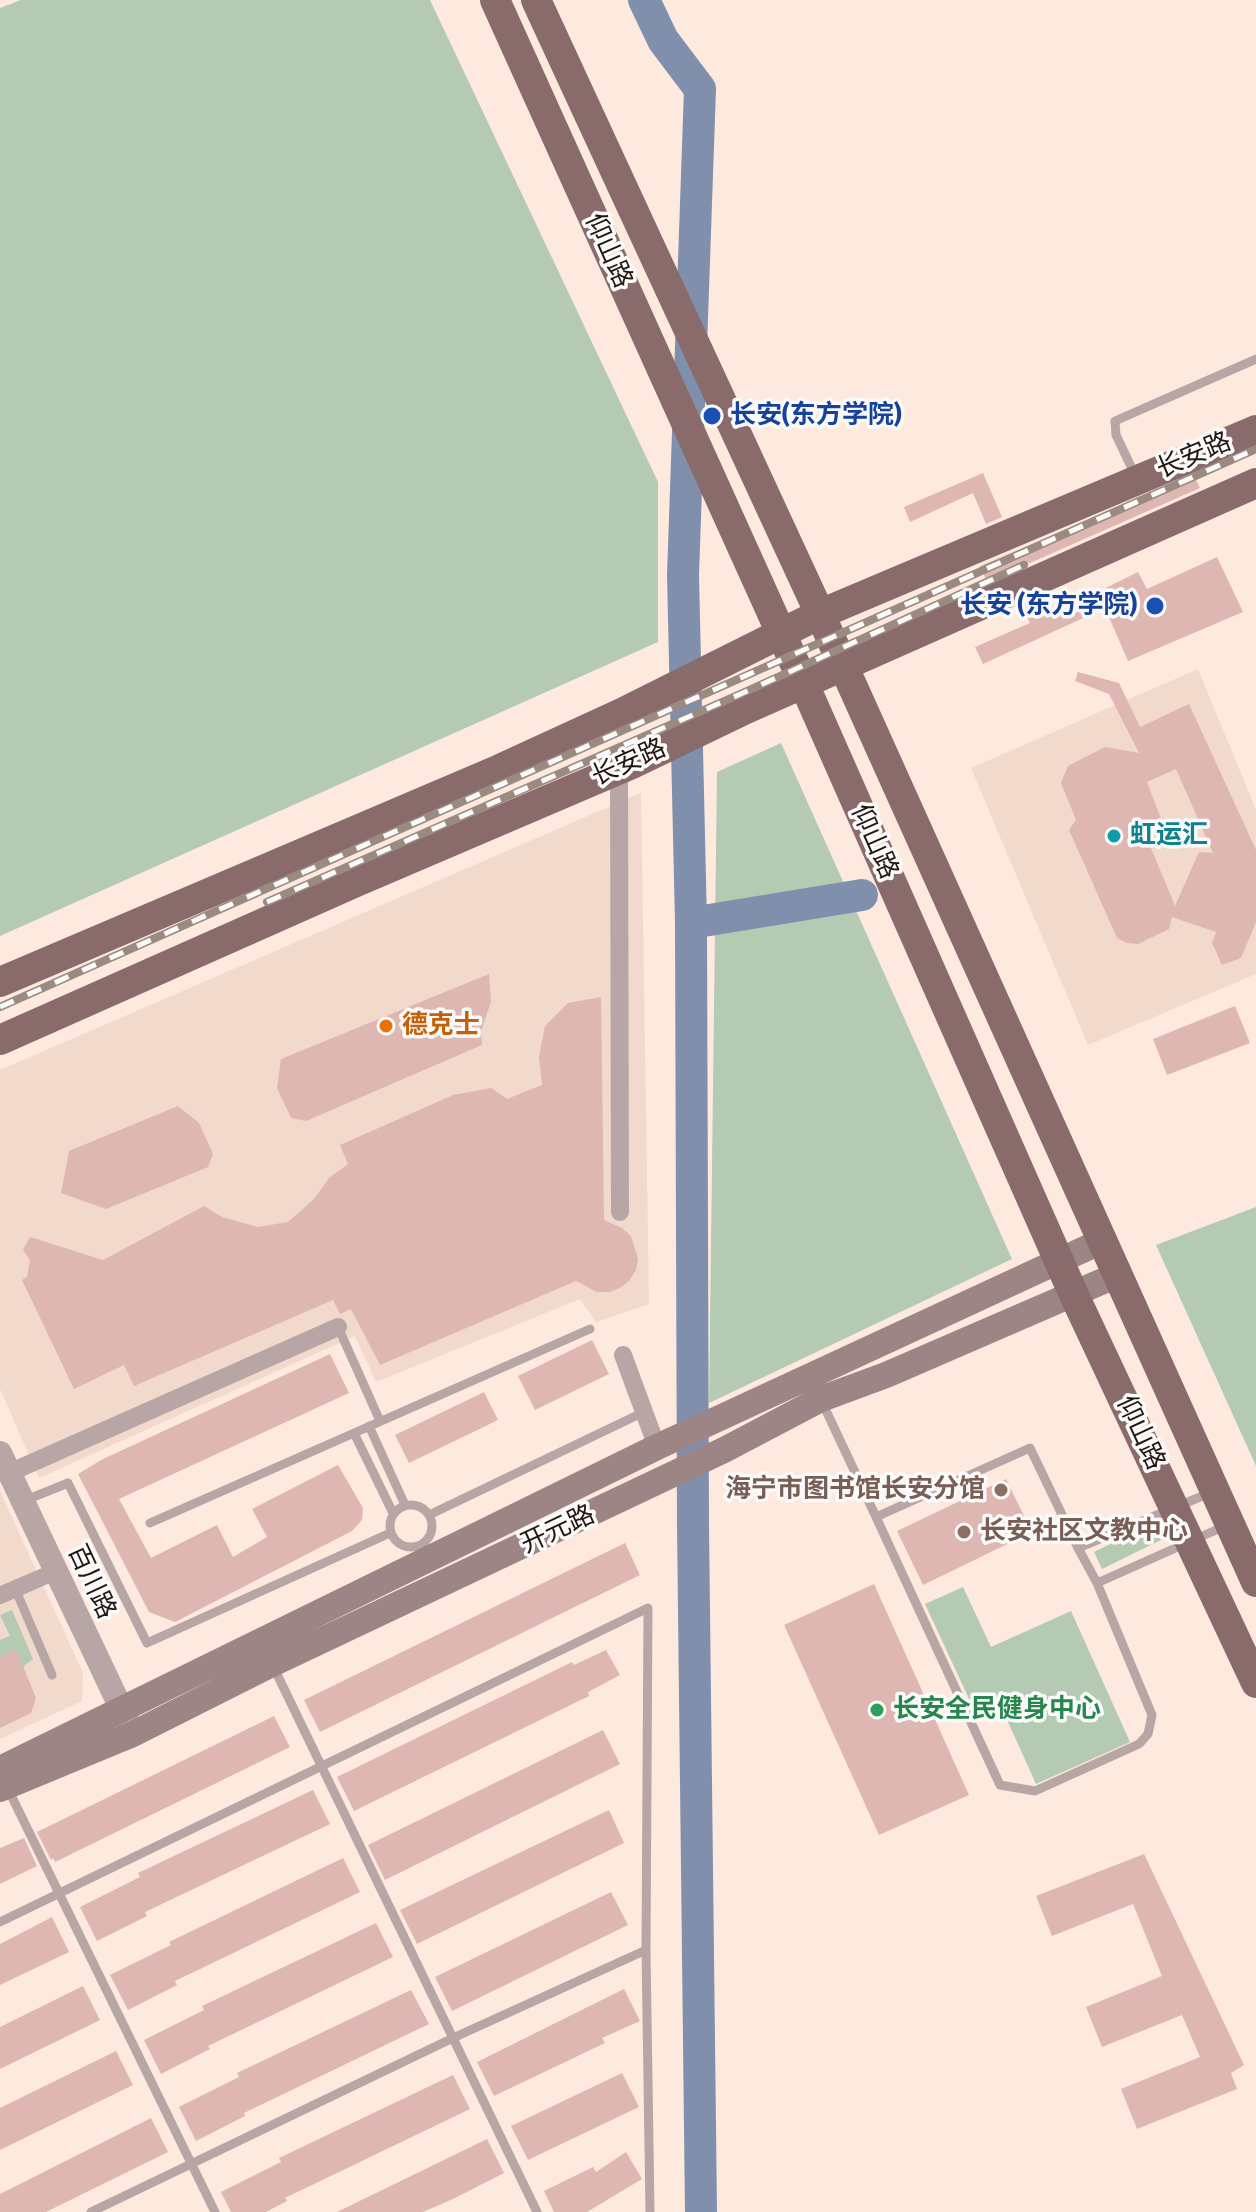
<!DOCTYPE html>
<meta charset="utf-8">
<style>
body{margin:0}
canvas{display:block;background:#fde9dd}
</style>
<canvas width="1256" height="2212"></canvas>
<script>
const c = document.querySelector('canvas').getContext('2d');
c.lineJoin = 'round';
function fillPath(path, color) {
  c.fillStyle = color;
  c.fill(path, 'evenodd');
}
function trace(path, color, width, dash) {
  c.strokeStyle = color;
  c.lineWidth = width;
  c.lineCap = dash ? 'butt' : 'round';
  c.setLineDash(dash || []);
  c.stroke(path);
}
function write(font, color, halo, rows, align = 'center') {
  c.font = font + ' "Fira Sans Condensed","Noto Sans SC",sans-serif';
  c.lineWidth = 7;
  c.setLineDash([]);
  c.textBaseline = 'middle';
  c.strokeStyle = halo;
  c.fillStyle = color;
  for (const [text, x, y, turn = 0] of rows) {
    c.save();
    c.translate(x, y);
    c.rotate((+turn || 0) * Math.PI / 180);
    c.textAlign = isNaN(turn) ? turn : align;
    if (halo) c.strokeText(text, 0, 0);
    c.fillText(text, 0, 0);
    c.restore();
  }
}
const built = new Path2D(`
 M 1198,669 L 1256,810 L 1256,974 L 1088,1045 L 971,768 Z
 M 641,793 L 649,1304 L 596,1322 L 580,1299 L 376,1382 L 355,1336 L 39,1478 L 0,1389 L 0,1070 Z
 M 0,1491 L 83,1673 L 82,1701 L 0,1739 Z`);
const green = new Path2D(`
 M 21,0 L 430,0 L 658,482 L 658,642 L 0,936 L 0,8 Z
 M 781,743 L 1012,1259 L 709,1403 L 717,772 Z
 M 1256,1207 L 1256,1466 L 1156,1245 Z
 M 1153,1523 L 1161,1540 L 1102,1569 L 1094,1552 Z
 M 963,1587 L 991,1647 L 1071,1611 L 1130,1742 L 1036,1784 L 995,1693 L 971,1703 L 925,1604 Z
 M 12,1610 L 33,1659 L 23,1667 L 0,1656 L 0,1640 L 10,1636 L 0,1615 Z`);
const river = new Path2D(`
 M 644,0 L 663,40 L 700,89 L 683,575 L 691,923 L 693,1525 L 701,2212
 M 691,923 L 862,895`);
const building = new Path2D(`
 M 983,473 L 1002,517 L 986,524 L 973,493 L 910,522 L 904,507 Z
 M 1194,476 L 1200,488 L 987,582 L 980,566 Z
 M 1217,557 L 1243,612 L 1128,661 L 1105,608 L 983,664 L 975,647 L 1030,623 L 1022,606 L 1041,598 L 1049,616 L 1138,572 L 1147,589 Z
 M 1078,672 L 1119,683 L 1140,727 L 1189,704 L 1256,850 L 1256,922 L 1241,958 L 1222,965 L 1212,943 L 1216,932 L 1172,917 L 1169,929 L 1138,944 L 1127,943 L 1117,938 L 1069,830 L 1076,820 L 1061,783 L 1068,766 L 1105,747 L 1139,753 L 1109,694 L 1075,681 ZM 1176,769 L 1213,853 L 1199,852 L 1175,906 L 1151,848 L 1161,819 L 1147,782 Z
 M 489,974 L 491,1002 L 481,1031 L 482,1045 L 306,1121 L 291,1118 L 277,1088 L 281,1059 Z
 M 601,997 L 604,1220 L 622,1228 L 631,1236 L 638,1259 L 636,1270 L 629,1281 L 620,1288 L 609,1292 L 597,1292 L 576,1281 L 380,1365 L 351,1309 L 340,1314 L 333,1300 L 134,1386 L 124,1365 L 74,1389 L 22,1280 L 27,1277 L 30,1260 L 23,1250 L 30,1237 L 103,1260 L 204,1206 L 222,1217 L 258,1227 L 288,1222 L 314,1199 L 329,1178 L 348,1164 L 340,1145 L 453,1095 L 491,1088 L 507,1099 L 542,1085 L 539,1057 L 545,1026 L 568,1003 Z
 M 1235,1006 L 1250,1043 L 1167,1075 L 1153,1039 Z
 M 178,1106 L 199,1123 L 213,1154 L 208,1167 L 106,1209 L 61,1193 L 69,1151 Z
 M 592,1340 L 609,1374 L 535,1410 L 518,1376 Z
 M 330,1354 L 349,1393 L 119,1499 L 151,1558 L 217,1525 L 233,1557 L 267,1537 L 252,1509 L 338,1465 L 363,1508 L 362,1520 L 352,1531 L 175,1622 L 149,1612 L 78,1474 L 101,1460 Z
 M 484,1392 L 498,1420 L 409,1463 L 395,1435 Z
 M 1006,1479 L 1032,1532 L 923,1585 L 897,1531 Z
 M 625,1543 L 640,1575 L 320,1732 L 304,1700 Z
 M 874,1584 L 969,1795 L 879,1835 L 784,1625 Z
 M 16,1649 L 36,1698 L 31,1713 L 0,1728 L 0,1656 Z
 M 606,1650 L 620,1675 L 588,1692 L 589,1696 L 354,1811 L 337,1777 L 572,1662 L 574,1665 Z
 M 274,1716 L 290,1747 L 55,1862 L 53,1858 L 51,1860 L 37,1832 Z
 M 603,1730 L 620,1764 L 385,1880 L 368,1845 Z
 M 313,1790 L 330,1824 L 145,1912 L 147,1916 L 97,1941 L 80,1907 L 140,1877 L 138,1873 Z
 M 609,1810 L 624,1843 L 417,1944 L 400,1910 Z
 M 24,1838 L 37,1866 L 0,1884 L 0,1848 Z
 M 1144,1854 L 1244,2065 L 1231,2073 L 1237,2089 L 1137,2129 L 1121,2089 L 1200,2057 L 1182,2015 L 1102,2047 L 1086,2007 L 1162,1976 L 1133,1904 L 1052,1936 L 1036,1896 Z
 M 343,1858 L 360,1892 L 175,1981 L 177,1985 L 128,2010 L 110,1975 L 171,1945 L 169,1942 Z
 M 611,1892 L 628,1925 L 452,2011 L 435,1977 Z
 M 52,1917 L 69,1952 L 0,1985 L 0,1944 Z
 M 376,1923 L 393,1957 L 208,2046 L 210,2049 L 161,2074 L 144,2040 L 204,2010 L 202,2006 Z
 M 83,1986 L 100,2020 L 0,2069 L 0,2027 Z
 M 624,1989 L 640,2021 L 602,2038 L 605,2043 L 494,2096 L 477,2062 Z
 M 411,1990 L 429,2024 L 244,2113 L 245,2116 L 196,2141 L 179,2107 L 239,2077 L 237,2073 Z
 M 116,2051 L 133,2085 L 0,2150 L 0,2108 Z
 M 622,2073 L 639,2107 L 528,2160 L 511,2126 Z
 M 453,2075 L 470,2109 L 285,2198 L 287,2201 L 266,2212 L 231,2212 L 221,2192 L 281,2162 L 279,2158 Z
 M 151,2118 L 168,2152 L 46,2212 L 0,2212 L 0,2194 Z
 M 487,2139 L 504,2173 L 455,2198 L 423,2212 L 337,2212 Z
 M 626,2152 L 642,2179 L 587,2212 L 554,2212 L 544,2191 L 593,2167 L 596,2172 Z`);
const service = new Path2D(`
 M 1136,477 L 1116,435 L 1115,421 L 1256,359
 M 338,1327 L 380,1421
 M 822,1402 L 877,1519
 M 369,1426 L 405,1505
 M 354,1433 L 393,1513
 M 1212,1492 L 1078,1548 L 1030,1448 L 876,1517 L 1000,1785 L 1035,1791 L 1139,1744 L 1148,1734 L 1152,1715 L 1097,1583 L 1225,1526
 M 26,1500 L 68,1483 L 147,1643 L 390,1533
 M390 1526a21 21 0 1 1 42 0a21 21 0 1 1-42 0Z
 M 429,1515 L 644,1412
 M 150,1523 L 590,1329
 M 1078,1548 L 1097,1583
 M 0,1591 L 54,1568
 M 17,1593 L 52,1675
 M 0,1600 L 55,1576
 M 274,1668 L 537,2212
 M 8,1789 L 215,2212
 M 0,1922 L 648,1608 L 646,1950 L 650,2212
 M 91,2212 L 453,2038 L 646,1950`);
const minor = new Path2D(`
 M 619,769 L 620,1212
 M 623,1355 L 657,1447
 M 9,1473 L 338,1327`);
const tertiary = new Path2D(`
 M 0,1453 L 129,1725`);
const secondary = new Path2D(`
 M 0,1769 L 657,1447 L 1102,1241
 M 0,1789 L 133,1734 L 272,1664 L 724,1450 L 821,1399 L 886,1375 L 1117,1275`);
const primary = new Path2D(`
 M 495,0 L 804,684 L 1074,1295 L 1256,1683
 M 536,0 L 820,614 L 1256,1582
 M 0,982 L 500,769 L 622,713 L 820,614 L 1256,430
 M 0,1040 L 356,882 L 632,764 L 746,709 L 1256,483`);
const rail = new Path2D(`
 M 267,902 L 745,692 L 1024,565
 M 0,1007 L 1256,449`);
const markers = [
 [712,416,10,"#1a4fb4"],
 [1155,606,10,"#1a4fb4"],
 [1114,836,8,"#0f9aa8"],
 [386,1026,8,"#e8710a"],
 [1001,1490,8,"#8d6e63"],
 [964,1532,8,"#8d6e63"],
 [877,1710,8,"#2e9e5b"]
];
const streetNames = [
 ["仰山路",608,251,66],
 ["长安路",1194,456,-23],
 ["长安路",629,763,-24],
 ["仰山路",874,842,66],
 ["仰山路",1140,1433,65],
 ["开元路",558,1530,-25],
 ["百川路",91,1582,65]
];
const transitNames = [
 ["长安(东方学院)",730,416],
 ["长安 (东方学院)",1137,606,"right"]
];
const cultureNames = [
 ["虹运汇",1130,836]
];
const foodNames = [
 ["德克士",402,1026]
];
const educationNames = [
 ["海宁市图书馆长安分馆",985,1490],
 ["长安社区文教中心",980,1532,"left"]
];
const leisureNames = [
 ["长安全民健身中心",893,1710]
];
fillPath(built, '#f1d9cb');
fillPath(green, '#b4cab3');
trace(river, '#8090ac', 32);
fillPath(building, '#deb7b3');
trace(service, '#b8a6a7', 9);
trace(minor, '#b8a6a7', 18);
trace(tertiary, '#b8a6a7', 24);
trace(secondary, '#9d8485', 26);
trace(primary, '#8a6b6c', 30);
trace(rail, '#9a8a80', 8);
trace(rail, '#fafafa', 5, [15]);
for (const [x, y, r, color] of markers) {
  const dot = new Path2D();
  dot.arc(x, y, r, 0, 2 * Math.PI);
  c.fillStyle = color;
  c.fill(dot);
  trace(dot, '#fafafa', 3);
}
write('26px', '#221610', '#fafafa', streetNames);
write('bold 26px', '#164399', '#fafafa', transitNames, 'left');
write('bold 26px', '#0d838f', '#fafafa', cultureNames, 'left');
write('bold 26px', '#c56008', '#fafafa', foodNames, 'left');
write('bold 26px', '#785e54', '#fafafa', educationNames, 'right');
write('bold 26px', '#27864d', '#fafafa', leisureNames, 'left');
</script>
